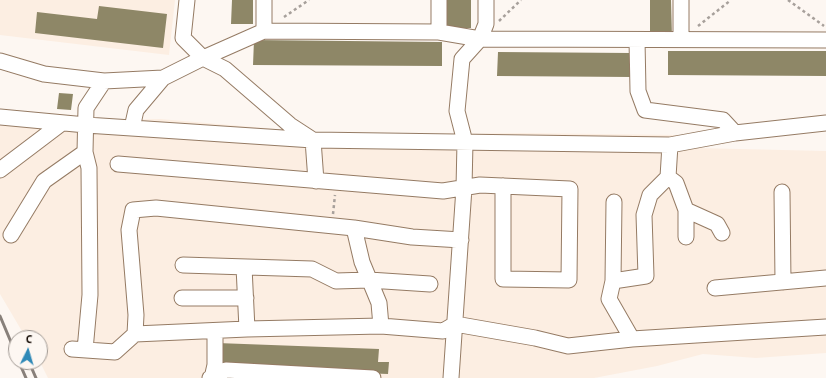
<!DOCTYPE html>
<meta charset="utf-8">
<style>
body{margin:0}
#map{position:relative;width:826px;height:378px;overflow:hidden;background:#fdf7f2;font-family:"PT Sans",sans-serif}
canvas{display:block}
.north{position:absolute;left:8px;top:330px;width:40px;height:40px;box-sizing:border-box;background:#fdf7f2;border:1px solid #a09993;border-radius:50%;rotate:5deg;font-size:11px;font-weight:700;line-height:16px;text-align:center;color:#140b04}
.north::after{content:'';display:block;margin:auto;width:14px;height:18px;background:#2f89b7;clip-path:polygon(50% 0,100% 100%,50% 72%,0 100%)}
</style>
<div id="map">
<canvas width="826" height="378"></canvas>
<div class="north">С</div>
</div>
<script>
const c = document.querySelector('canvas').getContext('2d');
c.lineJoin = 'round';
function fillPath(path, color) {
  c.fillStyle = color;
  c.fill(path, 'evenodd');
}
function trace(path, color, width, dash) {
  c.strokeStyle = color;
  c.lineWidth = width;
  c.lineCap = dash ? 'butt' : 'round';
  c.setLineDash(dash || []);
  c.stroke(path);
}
const built = new Path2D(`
 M 0,0 L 175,0 L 169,55 L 0,35 Z
 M 0,113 L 68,121 L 160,119 L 346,135 L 521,133 L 676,135 L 696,148 L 826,151 L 826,353 L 756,358 L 703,354 L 657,366 L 594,378 L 48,378 L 40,362 L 40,338 L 26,338 L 0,294 Z`);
const building = new Path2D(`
 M 232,0 L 253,0 L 253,24 L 231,24 Z
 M 446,0 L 471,0 L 471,28 L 446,28 Z
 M 650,0 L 671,0 L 672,37 L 650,37 Z
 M 99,6 L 167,14 L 163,48 L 35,33 L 37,12 L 97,19 Z
 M 254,40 L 442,42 L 442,66 L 253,65 Z
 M 668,51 L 826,51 L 826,76 L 668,75 Z
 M 498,52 L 631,53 L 631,77 L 497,76 Z
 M 59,93 L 73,94 L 71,110 L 57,109 Z
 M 217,343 L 379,349 L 378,362 L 389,362 L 388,374 L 217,368 Z`);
const path = new Path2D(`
 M 788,0 L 824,26
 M 284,17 L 309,0
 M 499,21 L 521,0
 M 698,26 L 731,0
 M 333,214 L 335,195`);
const minor = new Path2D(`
 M 187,0 L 183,38 L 203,58 L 225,69 L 290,125 L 313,140 L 316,181
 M 681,0 L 681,39
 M 264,31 L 264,0
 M 439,32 L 439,0
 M 637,40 L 638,91 L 645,110 L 723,120 L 735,133
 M 0,61 L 44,74 L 104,81 L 163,78 L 203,58 L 264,31 L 439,32 L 480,39 L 826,40
 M 0,117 L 86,125 L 313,140 L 670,145 L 735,133 L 826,123
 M 132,128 L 136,110 L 163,78
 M 118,164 L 443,191 L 480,185 L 570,189 L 569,280 L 503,279 L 503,186
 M 0,170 L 62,123
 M 668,177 L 676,183 L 686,210 L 686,237
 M 782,192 L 783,282
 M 614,202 L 613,281 L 609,299 L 632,339
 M 686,210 L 717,224 L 722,233
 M 354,228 L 362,262 L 379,303 L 381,326
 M 11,235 L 44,181 L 85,152
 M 183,265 L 312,269 L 336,281 L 369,280 L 430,284
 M 244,267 L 247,329
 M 613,281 L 646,276 L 644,215 L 650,195 L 668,177 L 670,145
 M 715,288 L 826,278
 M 182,298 L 246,298
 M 135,334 L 136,315 L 129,230 L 133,210 L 156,208 L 354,228 L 412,237 L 461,240
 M 72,349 L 115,352 L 135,334 L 247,329 L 381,326 L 443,331 L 455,324 L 535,338 L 568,346 L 632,339 L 826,327
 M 85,350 L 90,295 L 89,168 L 85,152 L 86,108 L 104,81
 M 210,378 L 226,370 L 373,378
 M 212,378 L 215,365 L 215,331
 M 451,378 L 464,188 L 465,142 L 457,111 L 462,59 L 480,39 L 486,24 L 486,0`);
const rail = new Path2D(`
 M 0,316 L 16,354
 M 19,362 L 26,378
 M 29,362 L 36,378`);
fillPath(built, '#fceee2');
fillPath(building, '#8e8767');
trace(minor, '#957b64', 17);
trace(path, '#a7a09b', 2.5, [3, 3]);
trace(minor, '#fff', 15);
trace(rail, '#88807a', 3);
</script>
